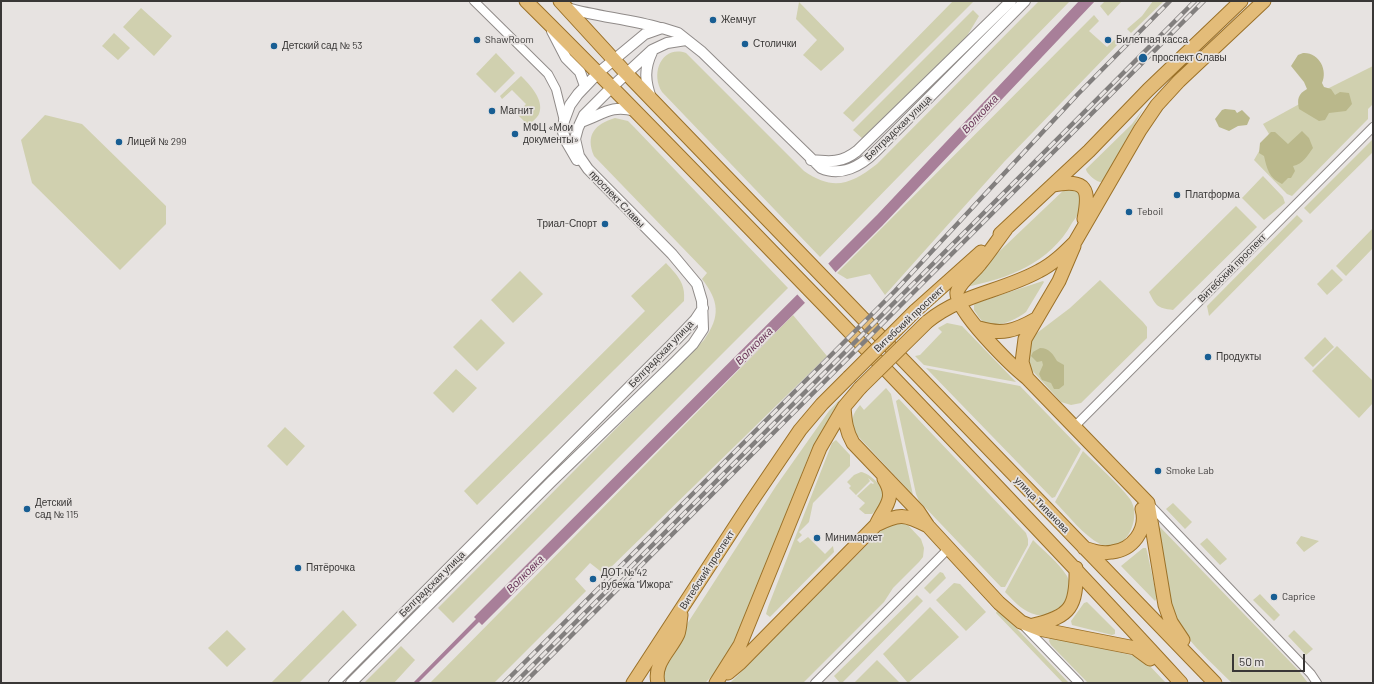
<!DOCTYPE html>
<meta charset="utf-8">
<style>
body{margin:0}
#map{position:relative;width:1374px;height:684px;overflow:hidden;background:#e7e3e1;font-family:Barlow,sans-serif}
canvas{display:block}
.frame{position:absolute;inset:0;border:2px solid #393736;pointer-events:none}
.scale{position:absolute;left:1232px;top:654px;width:73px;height:18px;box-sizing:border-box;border:2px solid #393736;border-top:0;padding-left:5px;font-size:12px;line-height:14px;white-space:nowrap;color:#393736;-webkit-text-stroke:3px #e7e3e1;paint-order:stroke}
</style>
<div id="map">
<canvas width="1374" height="684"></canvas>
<div class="frame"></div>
<div class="scale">50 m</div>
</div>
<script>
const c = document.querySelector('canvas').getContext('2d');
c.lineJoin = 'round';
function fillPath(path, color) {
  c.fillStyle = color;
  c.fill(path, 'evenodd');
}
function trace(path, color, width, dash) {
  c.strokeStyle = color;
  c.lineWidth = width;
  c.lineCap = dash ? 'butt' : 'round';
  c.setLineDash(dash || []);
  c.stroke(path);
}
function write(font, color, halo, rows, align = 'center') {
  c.font = font + ' Barlow,sans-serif';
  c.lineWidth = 3.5;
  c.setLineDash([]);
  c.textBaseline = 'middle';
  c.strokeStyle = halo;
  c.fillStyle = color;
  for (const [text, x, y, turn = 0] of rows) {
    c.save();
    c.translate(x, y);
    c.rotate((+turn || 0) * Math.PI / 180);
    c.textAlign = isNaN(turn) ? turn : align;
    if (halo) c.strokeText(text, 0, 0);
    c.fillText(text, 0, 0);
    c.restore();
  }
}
const green = new Path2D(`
 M 953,1 L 974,1 L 853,122 L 843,113 Z
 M 1039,1 L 1070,1 L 820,257 L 662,92 C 650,73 662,45 686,53 L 804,171 C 833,191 850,185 877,164 Z
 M 1105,1 L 1122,1 L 1108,16 L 1100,6 Z
 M 1153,1 L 1164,1 L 1131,33 L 1127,29 L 1142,16 Z
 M 799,2 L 844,48 L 844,50 L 821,71 L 803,55 L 817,40 L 796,19 Z
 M 141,8 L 172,36 L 154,56 L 123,27 Z
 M 973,10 L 979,16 L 967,36 L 864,140 L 853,130 Z
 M 1094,15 L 1099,21 L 1089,31 L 1107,47 L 1114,40 L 1119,43 L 1004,162 L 885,295 L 870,274 L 847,279 L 837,273 Z
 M 114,33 L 130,48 L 118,60 L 102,46 Z
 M 496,53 L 515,73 L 495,93 L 476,74 Z
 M 1373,66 L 1373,104 L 1368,109 L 1368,119 L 1292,196 L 1287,194 L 1254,160 L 1269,134 L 1263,124 L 1323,91 Z
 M 521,76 C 529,84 545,100 539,114 C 537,118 532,122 528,125 L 517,114 L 526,104 L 512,90 L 502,99 L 500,96 Z
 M 1143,109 L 1104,180 L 1101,182 C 1096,182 1086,173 1086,169 L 1132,124 Z
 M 45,115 L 82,124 L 166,206 L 166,224 L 120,270 L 32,183 L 21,140 Z
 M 615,118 L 628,121 L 634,127 L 788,288 L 453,623 L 438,608 L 704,340 C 721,316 719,301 702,279 L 707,273 L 594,156 C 585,135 595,124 615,118 Z
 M 1373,139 L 1373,152 L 1310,214 L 1304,208 Z
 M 1263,176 L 1283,197 L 1285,203 L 1264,220 L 1242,198 Z
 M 1066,188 L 1079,189 C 1080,194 1081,202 1081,207 C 1080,212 1075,219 1072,223 C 1050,263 1008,279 965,287 L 966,283 Z
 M 1236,206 L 1257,227 L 1173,310 C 1157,308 1156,306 1149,292 Z
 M 1297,215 L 1303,221 L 1209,316 L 1207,306 Z
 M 1373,228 L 1373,248 L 1346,276 L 1336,266 Z
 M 666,263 C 677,275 686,283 684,301 L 477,505 L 464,491 L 645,311 L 631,296 Z
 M 1332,269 L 1343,280 L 1327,295 L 1317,284 Z
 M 520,271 L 543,294 L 513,323 L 491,300 Z
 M 1100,280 L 1143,322 L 1147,327 L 1147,338 L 1081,403 L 1071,405 L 1061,402 L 1029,367 C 1026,355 1029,342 1037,333 L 1070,308 Z
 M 1043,281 L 1044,282 L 1026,312 C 1017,319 998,328 987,324 C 981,322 977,314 974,310 L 974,305 L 976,303 Z
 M 793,315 L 827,356 L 604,574 L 590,563 L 575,579 L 586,591 L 494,683 L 430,683 Z
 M 481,319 L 505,343 L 477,371 L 453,347 Z
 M 947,323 L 962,326 L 1016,382 L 924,365 L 915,356 L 920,355 L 942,332 L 938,328 Z
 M 1325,337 L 1334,347 L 1313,367 L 1304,358 Z
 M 1337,346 L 1373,381 L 1373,403 L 1359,418 L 1312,371 Z
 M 926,368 L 1020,386 L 1081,449 L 1055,497 L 1052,498 Z
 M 456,369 L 477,388 L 453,413 L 433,393 Z
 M 886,388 L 891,394 L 913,495 L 854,432 C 851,419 852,415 860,405 L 864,410 Z
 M 840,399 L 810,453 L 733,647 L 715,673 L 705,683 L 664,683 L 663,676 L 669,652 L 776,486 L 829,411 Z
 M 899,399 L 1026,533 L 1028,539 L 1028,545 L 1005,587 L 1001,587 L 919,501 L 916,494 L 896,401 Z
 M 285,427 L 305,446 L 287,466 L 267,446 Z
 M 836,440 L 850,455 L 850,466 L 813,503 L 809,522 L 799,532 L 802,535 L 797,540 L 800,543 L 808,537 L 825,554 L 833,546 L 834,552 L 770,617 L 766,614 L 768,607 L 832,443 Z
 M 1083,451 C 1097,465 1119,484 1130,499 C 1143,518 1125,556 1100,544 C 1083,535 1069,516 1055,502 Z
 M 861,472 C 869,473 884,486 884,496 C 884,503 877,510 872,514 L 865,514 L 859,509 L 865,503 L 857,496 L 871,483 L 873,484 L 874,483 L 868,478 L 870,481 L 856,495 L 849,488 L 851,486 L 847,482 L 854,475 Z
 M 1173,503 L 1192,522 L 1185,529 L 1166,509 Z
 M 889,523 L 906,523 L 921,539 L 924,548 L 923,557 L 919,562 L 893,588 L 884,602 L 803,683 L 730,683 Z
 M 1159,526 L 1298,670 L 1308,683 L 1232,683 C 1218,669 1188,642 1180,626 C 1168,604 1161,553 1158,527 Z
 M 1301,536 L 1319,541 L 1304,552 L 1296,543 Z
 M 1207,538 L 1227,559 L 1220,565 L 1200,544 Z
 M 1033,540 C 1044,551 1059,563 1067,576 C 1078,595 1057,618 1037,615 C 1023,612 1015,602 1005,592 Z
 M 1143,548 L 1146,548 L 1147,551 L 1157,598 L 1155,601 L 1121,566 Z
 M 940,572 L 943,573 L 946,578 L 930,594 L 924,588 Z
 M 954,583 L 960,584 L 986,612 L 966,631 L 936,600 Z
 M 1260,594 L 1280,615 L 1274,621 L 1253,600 Z
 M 917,595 L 923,601 L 842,683 L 840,683 L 834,676 Z
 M 1087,602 L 1115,630 L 1115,634 L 1112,635 L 1072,625 L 1071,621 L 1084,603 Z
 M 930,607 L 959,637 L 908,683 L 883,654 Z
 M 998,609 L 1069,683 L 1063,683 L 996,613 Z
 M 343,610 L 357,625 L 299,683 L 271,683 Z
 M 227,630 L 246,649 L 227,667 L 208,648 Z
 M 1294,630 L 1313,649 L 1306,655 L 1288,636 Z
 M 1050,637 L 1135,656 L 1147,663 L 1166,683 L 1088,683 L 1051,645 L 1049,641 Z
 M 401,646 L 415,660 L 394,683 L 364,683 Z
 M 877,660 L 900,683 L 854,683 Z`);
const forest = new Path2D(`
 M 1303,53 C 1319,52 1328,70 1322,83 L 1324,87 L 1331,89 L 1335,95 L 1340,92 L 1349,93 L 1352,104 L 1346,111 L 1329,113 L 1325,120 L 1319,121 L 1299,109 C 1297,99 1298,94 1307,89 L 1304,82 L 1291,66 L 1298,55 Z
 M 1225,109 L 1235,110 L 1237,113 L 1242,110 L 1250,118 L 1247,125 L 1238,126 L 1229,131 L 1219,127 L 1215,119 L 1222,110 Z
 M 1302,131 L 1309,138 L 1313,148 C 1307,156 1303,164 1293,166 L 1295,171 L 1291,178 L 1288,178 L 1282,184 C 1269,178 1267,169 1264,156 L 1259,153 L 1260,143 L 1271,132 L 1275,132 L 1288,144 Z
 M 1040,348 C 1049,348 1053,354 1057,361 L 1064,365 L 1064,385 L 1059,389 L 1054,389 L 1051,383 L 1042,380 L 1039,374 L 1043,365 L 1042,361 L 1037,362 L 1031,356 L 1033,352 Z`);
const water = new Path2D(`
 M 1079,1 L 1095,1 L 882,226 L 482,625 L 479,622 L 418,683 L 413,683 L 476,619 L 474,617 L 877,215 Z`);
const pier = new Path2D(`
 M 827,262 L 837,274 L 806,304 L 796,293 Z`);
const minor = new Path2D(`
 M 474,1 L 548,74 L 556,89 L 564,121
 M 1074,427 L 1373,127
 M 1149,504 L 1311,674 L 1317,683
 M 1024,626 L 1079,683
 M 815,683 L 949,548`);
const tertiary = new Path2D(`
 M 567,8 C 598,17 630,19 660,28
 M 552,31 L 566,58 L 580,72 L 585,86
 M 651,98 C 645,81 644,69 652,52
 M 581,122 C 602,115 611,104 635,111
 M 577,160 L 566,141 L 563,132 L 564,121 L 570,105 L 578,94 L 598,73 L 645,34 L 662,28 L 678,33 L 702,52 L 821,168 C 841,177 861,166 876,151 L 1025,1
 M 811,160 C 830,162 842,163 857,151 L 1011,1
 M 334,683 L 672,344 L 695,320 L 703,308
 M 351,683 L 551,482 L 675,362 L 693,344 L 703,329 L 702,301 L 697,284 L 672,254 L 588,169 L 579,156 L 575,139 L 578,128 L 584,115 L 612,87 L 652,50 L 667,43 L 686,40`);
const primary = new Path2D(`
 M 526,1 C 626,100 724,202 822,303 C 943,429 1063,554 1181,683
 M 560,1 L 626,73 L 1215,683
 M 1053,185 C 1087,179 1090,189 1084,219
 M 1006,229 C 997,241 989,253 980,264 C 974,272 960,282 957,292 C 953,309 1013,367 1027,378 L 1148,503 L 1165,605 L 1171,622 L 1183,640
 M 1000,234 L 1089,151 L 1148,90 L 1241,1
 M 915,311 L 981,252
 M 927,322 C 963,293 1001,292 1039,271 C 1053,264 1064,253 1075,242 L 1140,130 L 1157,105 L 1179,81 L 1264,1
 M 979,328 C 1002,335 1015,331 1036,319
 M 1027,378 L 1022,362 L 1025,339 L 1059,281 L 1074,246
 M 844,407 C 845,421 846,431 853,443 L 918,511 L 928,526 L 999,603 L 1021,622 L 1039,629 L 1135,648 L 1150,659
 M 876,525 C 900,513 904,514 928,526
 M 1084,548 C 1093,551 1102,554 1112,552 C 1132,550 1148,530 1142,509
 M 1033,625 C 1071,617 1077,606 1076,568
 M 728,673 L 740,663 L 876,525 C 884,507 897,499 884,479
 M 633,683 L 749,505 L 800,430 L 822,404 L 849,377
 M 658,683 C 653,663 671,650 678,634 C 680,628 680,621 681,615
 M 716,683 L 740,645 L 820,448 L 844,407 L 860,388`);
const rail = new Path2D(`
 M 504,683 L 895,291 L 1078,94 L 1170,1
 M 515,683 L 1195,1
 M 524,683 L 1204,1`);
const primaryBridge = new Path2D(`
 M 849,377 L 915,311
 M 860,388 L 927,322`);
const markers = [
 [713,20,4,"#185e93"],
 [477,40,4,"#185e93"],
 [1108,40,4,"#185e93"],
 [745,44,4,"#185e93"],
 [274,46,4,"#185e93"],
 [1143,58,5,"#185e93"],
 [492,111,4,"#185e93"],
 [515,134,4,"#185e93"],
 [119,142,4,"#185e93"],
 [1177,195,4,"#185e93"],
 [1129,212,4,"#185e93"],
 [605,224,4,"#185e93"],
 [1208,357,4,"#185e93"],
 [1158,471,4,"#185e93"],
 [27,509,4,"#185e93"],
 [817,538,4,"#185e93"],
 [298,568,4,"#185e93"],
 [593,579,4,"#185e93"],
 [1274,597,4,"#185e93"]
];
const poiNames = [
 ["Жемчуг",721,20],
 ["ShawRoom",485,40],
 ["Билетная касса",1116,40],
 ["Столички",753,44],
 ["Детский сад № 53",282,46],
 ["проспект Славы",1152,58],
 ["Магнит",500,111],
 ["МФЦ «Мои",523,128],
 ["документы»",523,140],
 ["Лицей № 299",127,142],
 ["Платформа",1185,195],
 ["Teboil",1137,212],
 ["Триал-Спорт",597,224,"right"],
 ["Продукты",1216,357],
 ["Smoke Lab",1166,471],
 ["Детский",35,503],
 ["сад № 115",35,515],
 ["Минимаркет",825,538],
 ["Пятёрочка",306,568],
 ["ДОТ № 42",601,573],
 ["рубежа \"Ижора\"",601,585],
 ["Caprice",1282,597]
];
const streetNames = [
 ["Белградская улица",898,128,-44],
 ["проспект Славы",617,199,46],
 ["Витебский проспект",1232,268,-45],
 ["Витебский проспект",909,319,-43],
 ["Белградская улица",661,354,-46],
 ["улица Типанова",1042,505,46],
 ["Витебский проспект",707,570,-57],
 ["Белградская улица",432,584,-45]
];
const waterNames = [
 ["Волковка",980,114,-47],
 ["Волковка",754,346,-45],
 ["Волковка",525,574,-45]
];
fillPath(green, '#d0d0af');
fillPath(forest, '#bab88b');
fillPath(water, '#a87f99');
fillPath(pier, '#e7e3e1');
trace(minor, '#908b89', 10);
trace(tertiary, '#908b89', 12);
trace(primary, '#9b7128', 15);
trace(minor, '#fff', 8);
trace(tertiary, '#fff', 10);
trace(primary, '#e3bc79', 13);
trace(rail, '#827f7e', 4.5);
trace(rail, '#e7e3e1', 3, [9]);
trace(primaryBridge, '#9b7128', 15, []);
trace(primaryBridge, '#e3bc79', 13);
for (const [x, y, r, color] of markers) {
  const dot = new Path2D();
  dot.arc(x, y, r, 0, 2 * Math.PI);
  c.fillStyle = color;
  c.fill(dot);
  trace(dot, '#e7e3e1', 1.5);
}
write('10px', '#393736', '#e7e3e1', poiNames, 'left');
write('10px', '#393736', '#e7e3e1', streetNames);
write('italic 11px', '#6a3559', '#e7e3e1', waterNames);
</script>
